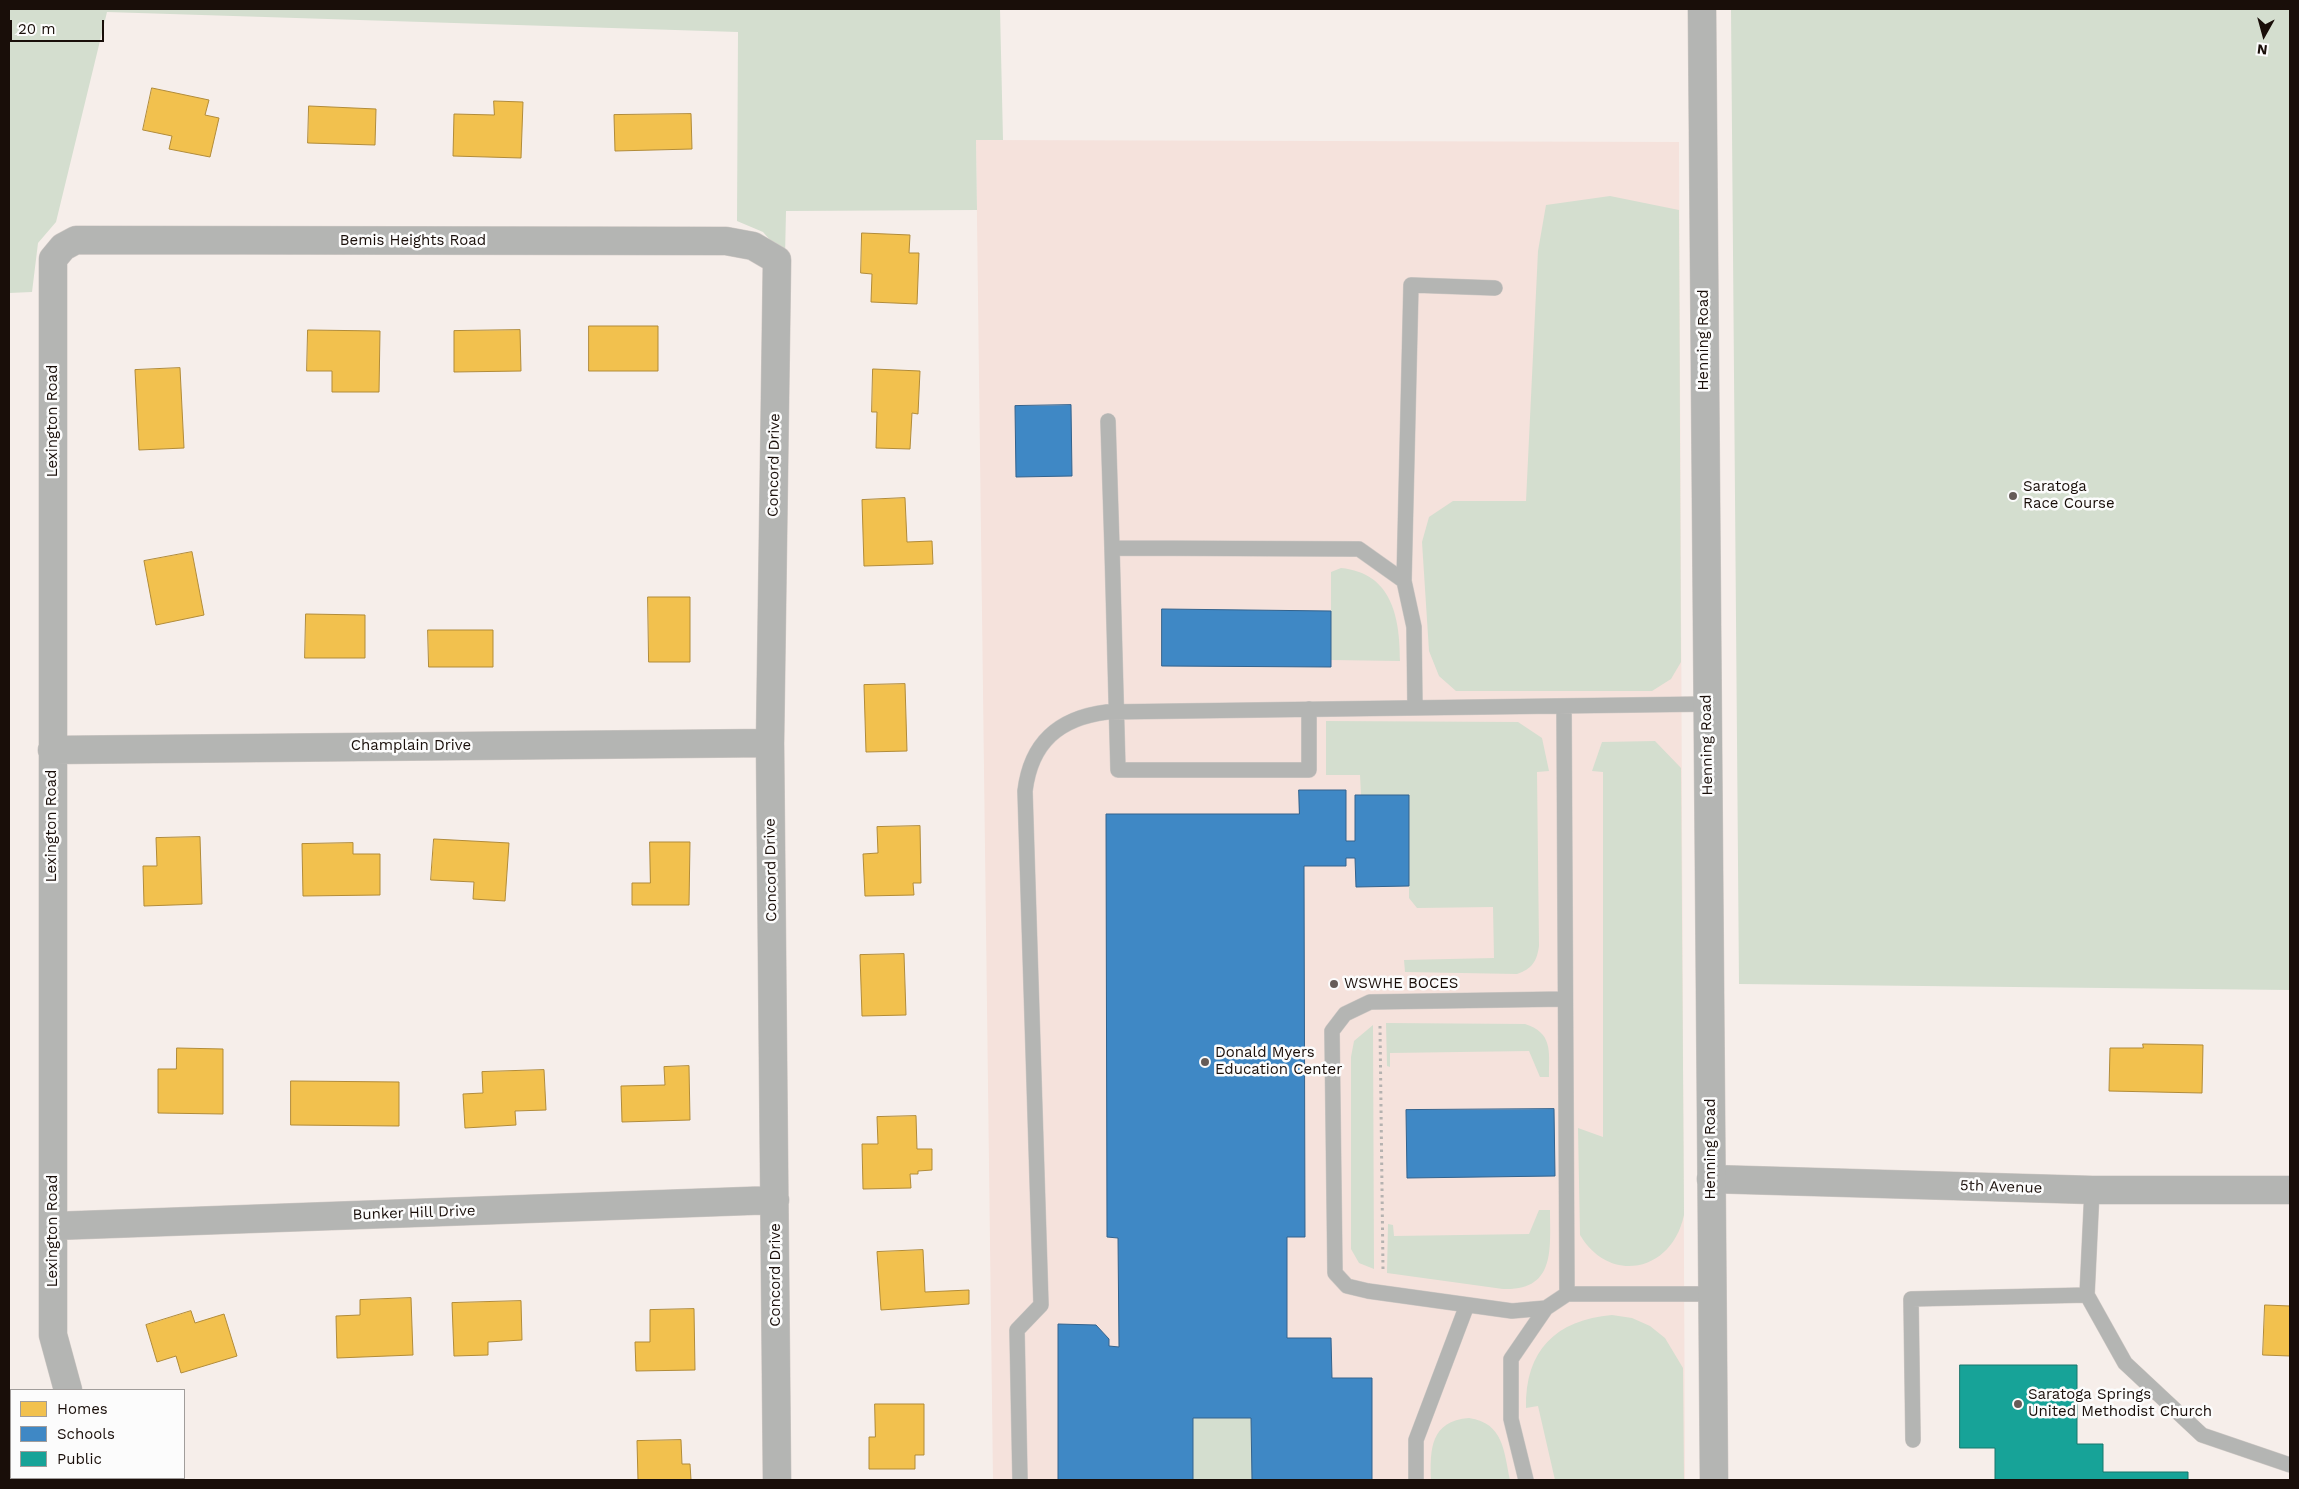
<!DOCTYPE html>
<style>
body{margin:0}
#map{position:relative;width:2299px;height:1489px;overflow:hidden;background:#f6eeea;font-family:"Work Sans",sans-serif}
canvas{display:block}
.frame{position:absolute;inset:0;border:10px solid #190e09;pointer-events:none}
.legend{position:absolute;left:10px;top:1389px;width:175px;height:90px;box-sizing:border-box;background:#fcfcfc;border:1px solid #a19d9b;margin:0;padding:6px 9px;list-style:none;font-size:15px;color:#190e09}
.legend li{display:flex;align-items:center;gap:10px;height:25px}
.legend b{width:25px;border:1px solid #a19d9b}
.north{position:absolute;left:2239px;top:10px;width:50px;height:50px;-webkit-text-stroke:4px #fcfcfc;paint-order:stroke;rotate:187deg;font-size:14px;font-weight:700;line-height:20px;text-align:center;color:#190e09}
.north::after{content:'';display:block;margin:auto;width:18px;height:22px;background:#190e09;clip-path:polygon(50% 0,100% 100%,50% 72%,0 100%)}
.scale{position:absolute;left:10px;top:20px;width:94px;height:22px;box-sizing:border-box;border:2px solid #190e09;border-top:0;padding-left:6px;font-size:15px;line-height:18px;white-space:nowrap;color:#190e09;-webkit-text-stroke:4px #fcfcfc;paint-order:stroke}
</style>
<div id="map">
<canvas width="2299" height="1489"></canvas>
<div class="frame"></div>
<ul class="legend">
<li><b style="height:14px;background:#f2c14e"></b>Homes</li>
<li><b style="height:14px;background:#3f88c5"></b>Schools</li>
<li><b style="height:14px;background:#17a398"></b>Public</li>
</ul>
<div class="north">N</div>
<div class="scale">20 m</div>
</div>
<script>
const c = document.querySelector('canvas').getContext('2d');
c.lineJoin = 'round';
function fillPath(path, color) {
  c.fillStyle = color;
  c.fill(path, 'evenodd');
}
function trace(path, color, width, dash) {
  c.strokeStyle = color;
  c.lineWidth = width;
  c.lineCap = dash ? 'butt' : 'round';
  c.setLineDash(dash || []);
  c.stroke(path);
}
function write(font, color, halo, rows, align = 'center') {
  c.font = font + ' "Work Sans",sans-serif';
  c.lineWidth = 5;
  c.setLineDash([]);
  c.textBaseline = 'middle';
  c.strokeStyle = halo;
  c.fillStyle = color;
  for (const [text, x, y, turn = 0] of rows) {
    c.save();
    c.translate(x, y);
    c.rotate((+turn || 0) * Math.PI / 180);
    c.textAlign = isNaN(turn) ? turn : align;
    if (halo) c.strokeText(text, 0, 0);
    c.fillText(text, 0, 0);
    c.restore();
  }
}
const built = new Path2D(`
 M 976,140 L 1679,142 L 1685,1480 L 993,1480 Z`);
const green = new Path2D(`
 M 9,9 L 1000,9 L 1003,140 L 976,140 L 977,210 L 786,211 L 785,257 L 763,232 L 737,221 L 738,32 L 107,12 L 56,222 L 38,243 L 32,292 L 9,293 Z
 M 1731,9 L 2290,9 L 2290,990 L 1739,984 Z
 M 1610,196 L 1679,210 L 1681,662 L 1671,679 L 1652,691 L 1456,691 L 1439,676 L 1429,651 L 1422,542 L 1429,517 L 1453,501 L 1526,501 L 1538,251 L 1546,205 Z
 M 1341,568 C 1392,573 1400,617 1400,661 L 1331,660 L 1331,572 Z
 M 1326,721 L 1518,722 L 1542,738 L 1549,771 L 1537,772 L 1539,946 C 1537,961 1532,969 1517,974 L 1405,972 L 1404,960 L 1494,958 L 1493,907 L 1417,908 L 1409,898 L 1409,795 L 1361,795 L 1360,775 L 1326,775 Z
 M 1655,741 L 1681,768 L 1684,1215 C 1672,1272 1610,1285 1580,1235 L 1578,1128 L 1603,1137 L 1603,772 L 1592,771 L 1602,742 Z
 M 1386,1023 L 1525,1024 C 1553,1033 1549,1051 1549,1077 L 1540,1077 L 1529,1051 L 1390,1053 L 1390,1067 L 1387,1066 Z
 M 1373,1025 L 1374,1269 L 1359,1263 L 1351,1249 L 1351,1057 L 1354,1041 Z
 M 1539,1210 L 1550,1210 C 1550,1249 1556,1291 1503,1289 L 1387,1273 L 1388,1224 L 1393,1225 L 1394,1236 L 1529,1234 Z
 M 1612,1315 L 1632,1318 L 1650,1326 L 1665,1338 L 1683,1368 L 1684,1480 L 1555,1480 L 1538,1406 L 1526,1408 C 1525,1350 1556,1320 1612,1315 Z
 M 1193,1418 L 1251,1418 L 1252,1480 L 1193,1480 Z
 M 1469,1418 C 1504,1423 1504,1452 1510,1480 L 1431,1480 C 1430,1450 1430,1421 1469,1418 Z`);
const homes = new Path2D(`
 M 152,88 L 209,100 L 205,115 L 219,118 L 210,157 L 169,149 L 172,136 L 143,130 Z
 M 494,101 L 523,102 L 521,158 L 453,156 L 454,114 L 494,115 Z
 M 309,106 L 376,109 L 375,145 L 308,143 Z
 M 691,114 L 692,149 L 615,151 L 614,115 Z
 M 862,233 L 910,235 L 909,253 L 919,253 L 917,304 L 871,302 L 872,274 L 861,273 Z
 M 589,326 L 658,326 L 658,371 L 589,371 Z
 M 308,330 L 380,331 L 379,392 L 332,392 L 332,371 L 307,371 Z
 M 520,330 L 521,371 L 454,372 L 454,331 Z
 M 180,368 L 184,448 L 139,450 L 135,370 Z
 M 873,369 L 920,371 L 918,414 L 912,413 L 910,449 L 876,448 L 877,412 L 872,412 Z
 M 905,498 L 907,542 L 932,541 L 933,564 L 864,566 L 862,500 Z
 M 192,552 L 204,615 L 156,625 L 144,561 Z
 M 648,597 L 690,597 L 690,662 L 649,662 Z
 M 306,614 L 365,615 L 365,658 L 305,658 Z
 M 428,630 L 493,630 L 493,667 L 429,667 Z
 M 905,684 L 907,751 L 866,752 L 864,685 Z
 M 920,826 L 921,883 L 913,883 L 914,895 L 865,896 L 863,854 L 878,853 L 877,827 Z
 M 200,837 L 202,904 L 144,906 L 143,866 L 157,866 L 156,838 Z
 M 434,839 L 509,843 L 505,901 L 473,899 L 474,882 L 431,880 Z
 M 650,842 L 690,842 L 689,905 L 632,905 L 632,883 L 650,883 Z
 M 353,843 L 353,854 L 380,854 L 380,895 L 303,896 L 302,844 Z
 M 904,954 L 906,1015 L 862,1016 L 860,955 Z
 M 2143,1044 L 2203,1045 L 2202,1093 L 2109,1091 L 2110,1048 L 2143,1048 Z
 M 177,1048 L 223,1049 L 223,1114 L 158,1113 L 158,1069 L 176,1069 Z
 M 689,1066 L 690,1120 L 622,1122 L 621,1086 L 665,1085 L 664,1067 Z
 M 544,1070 L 546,1110 L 515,1111 L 516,1125 L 465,1128 L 463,1094 L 483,1093 L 482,1072 Z
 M 291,1081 L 399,1082 L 399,1126 L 291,1125 Z
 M 916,1116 L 917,1149 L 932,1149 L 932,1170 L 918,1171 L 918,1174 L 910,1174 L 911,1188 L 863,1189 L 862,1144 L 878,1144 L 877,1117 Z
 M 923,1250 L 925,1292 L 969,1290 L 969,1304 L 881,1310 L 877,1252 Z
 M 411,1298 L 413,1355 L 337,1358 L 336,1316 L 360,1315 L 360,1300 Z
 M 521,1301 L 522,1340 L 488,1342 L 488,1355 L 454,1356 L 452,1303 Z
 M 2265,1305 L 2290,1306 L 2290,1372 L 2290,1356 L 2263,1355 Z
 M 694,1309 L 695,1370 L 636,1371 L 635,1342 L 650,1342 L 650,1310 Z
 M 191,1311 L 195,1323 L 224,1314 L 237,1356 L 181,1373 L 176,1356 L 157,1362 L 146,1325 Z
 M 875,1404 L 924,1404 L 924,1455 L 915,1455 L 915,1469 L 869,1469 L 869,1437 L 875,1437 Z
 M 681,1440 L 682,1464 L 690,1464 L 691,1480 L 638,1480 L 637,1441 Z`);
const schools = new Path2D(`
 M 1071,405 L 1072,476 L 1016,477 L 1015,406 Z
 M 1162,609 L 1331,611 L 1331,667 L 1162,666 Z
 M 1299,790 L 1346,790 L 1346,841 L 1355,841 L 1355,795 L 1409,795 L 1409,886 L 1356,887 L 1355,858 L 1346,858 L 1346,866 L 1304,866 L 1305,1237 L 1287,1237 L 1287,1338 L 1331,1338 L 1332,1378 L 1372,1378 L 1372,1480 L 1252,1480 L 1251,1418 L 1193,1418 L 1193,1480 L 1058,1480 L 1058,1324 L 1096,1325 L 1109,1339 L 1109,1346 L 1119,1347 L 1118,1238 L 1107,1237 L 1106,814 L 1299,814 Z
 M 1554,1109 L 1555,1176 L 1407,1178 L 1406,1110 Z`);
const public = new Path2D(`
 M 1960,1365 L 2077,1365 L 2077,1444 L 2103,1444 L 2103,1472 L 2188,1472 L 2188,1480 L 1995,1480 L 1995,1448 L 1960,1448 Z`);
const path = new Path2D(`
 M 1380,1026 L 1383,1269`);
const service = new Path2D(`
 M 1108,421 L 1112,548
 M 1564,706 L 1567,1294
 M 1415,708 L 1414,627 L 1404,581 L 1411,285 L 1495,288
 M 1309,709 L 1309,770 L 1118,770 L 1112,548 L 1359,549 L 1404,581
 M 1565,999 L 1370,1002 L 1345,1014 L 1332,1031 L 1335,1273 L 1347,1286 L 1368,1291 L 1512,1311 L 1546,1308 L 1567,1294 L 1712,1294
 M 2092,1190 L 2087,1295 L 2125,1363 L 2202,1435 L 2290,1465
 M 1913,1440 L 1911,1299 L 2087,1295
 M 1020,1480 L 1017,1330 L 1041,1305 L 1025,791 C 1031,742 1059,718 1107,712 L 1707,704
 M 1416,1480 L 1416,1440 L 1467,1305
 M 1526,1480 L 1511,1419 L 1511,1359 L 1546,1308`);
const minor = new Path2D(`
 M 52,750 L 770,743
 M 1711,1179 L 2092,1190 L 2290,1190
 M 54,1226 L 775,1200
 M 68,1390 L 53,1335 L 53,259 L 63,247 L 76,240 L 726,241 L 753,246 L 777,260 L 770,743 L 777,1480
 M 111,1478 L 112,1480`);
const tertiary = new Path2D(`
 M 1702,9 L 1714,1480`);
const markers = [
 [2013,496,5,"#665c58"],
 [1334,984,5,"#665c58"],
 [1205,1062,5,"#665c58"],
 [2018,1404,5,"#665c58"]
];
const streetNames = [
 ["Bemis Heights Road",413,241],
 ["Henning Road",1704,340,-90],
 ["Lexington Road",53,421,-90],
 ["Concord Drive",774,465,-89],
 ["Henning Road",1707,745,-91],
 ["Champlain Drive",411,746],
 ["Lexington Road",52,826,-90],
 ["Concord Drive",771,870,-91],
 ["Henning Road",1711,1149,-90],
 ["5th Avenue",2001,1187,2],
 ["Bunker Hill Drive",414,1213,-2],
 ["Lexington Road",53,1231,-90],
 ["Concord Drive",776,1275,-90]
];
const poiNames = [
 ["Saratoga",2023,487],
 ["Race Course",2023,504],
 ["WSWHE BOCES",1344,984],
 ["Donald Myers",1215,1053],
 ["Education Center",1215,1070],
 ["Saratoga Springs",2028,1395],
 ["United Methodist Church",2028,1412]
];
fillPath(built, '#f5e2dc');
fillPath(green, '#d4decf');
fillPath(homes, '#f2c14e');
trace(homes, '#b18b39', 1);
fillPath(schools, '#3f88c5');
trace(schools, '#34638d', 1);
fillPath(public, '#17a398');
trace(public, '#18766d', 1);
trace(service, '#d2cbc7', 16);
trace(minor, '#d2cbc7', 29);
trace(tertiary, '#d2cbc7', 29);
trace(path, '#b5b2b0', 3, [2.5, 4]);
trace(service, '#b4b5b3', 15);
trace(minor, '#b4b5b3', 28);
trace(tertiary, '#b4b5b3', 28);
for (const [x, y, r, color] of markers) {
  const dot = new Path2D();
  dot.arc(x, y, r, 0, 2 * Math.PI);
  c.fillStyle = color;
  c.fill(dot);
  trace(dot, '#fcfcfc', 2);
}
write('15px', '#190e09', '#fcfcfc', streetNames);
write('15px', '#190e09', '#fcfcfc', poiNames, 'left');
</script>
